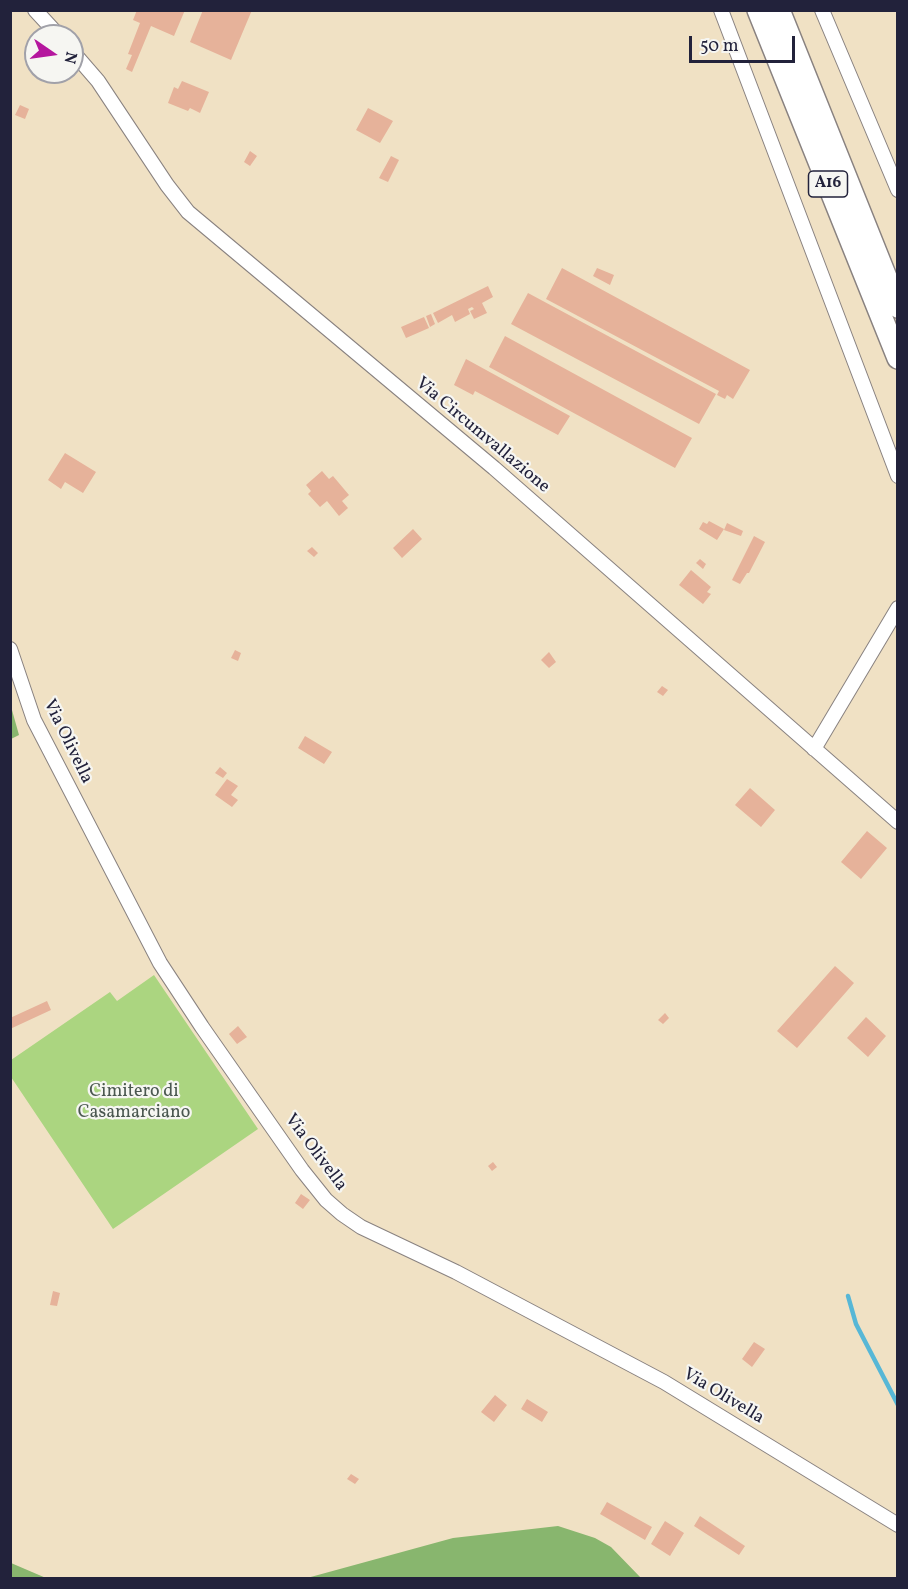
<!DOCTYPE html>
<style>
body{margin:0}
#map{position:relative;width:908px;height:1589px;overflow:hidden;background:#f0e1c4;font-family:Vollkorn,serif}
canvas{display:block}
.frame{position:absolute;inset:0;border:12px solid #22223b;pointer-events:none}
.north{position:absolute;left:24px;top:24px;width:60px;height:60px;box-sizing:border-box;background:#f6f6f2;border:2px solid #a1a1a9;border-radius:50%;rotate:103deg;font-size:16px;font-weight:700;line-height:24px;text-align:center;color:#22223b}
.north::after{content:'';display:block;margin:auto;width:21px;height:27px;background:#b5179e;clip-path:polygon(50% 0,100% 100%,50% 72%,0 100%)}
.scale{position:absolute;left:689px;top:36px;width:106px;height:27px;box-sizing:border-box;border:3px solid #22223b;border-top:0;padding-left:8px;font-size:18px;line-height:21px;white-space:nowrap;color:#22223b;-webkit-text-stroke:4px #f6f6f2;paint-order:stroke}
</style>
<div id="map">
<canvas width="908" height="1589"></canvas>
<div class="frame"></div>
<div class="north">N</div>
<div class="scale">50 m</div>
</div>
<script>
const c = document.querySelector('canvas').getContext('2d');
c.lineJoin = 'round';
function fillPath(path, color) {
  c.fillStyle = color;
  c.fill(path, 'evenodd');
}
function trace(path, color, width, dash) {
  c.strokeStyle = color;
  c.lineWidth = width;
  c.lineCap = dash ? 'butt' : 'round';
  c.setLineDash(dash || []);
  c.stroke(path);
}
function write(font, color, halo, rows, align = 'center') {
  c.font = font + ' Vollkorn,serif';
  c.lineWidth = 4.5;
  c.setLineDash([]);
  c.textBaseline = 'middle';
  c.strokeStyle = halo;
  c.fillStyle = color;
  for (const [text, x, y, turn = 0] of rows) {
    c.save();
    c.translate(x, y);
    c.rotate((+turn || 0) * Math.PI / 180);
    c.textAlign = isNaN(turn) ? turn : align;
    if (halo) c.strokeText(text, 0, 0);
    c.fillText(text, 0, 0);
    c.restore();
  }
}
const green = new Path2D(`
 M 154,975 L 258,1129 L 113,1229 L 11,1077 L 11,1060 L 110,992 L 117,1001 Z`);
const forest = new Path2D(`
 M 10,703 L 19,735 L 11,739 L 10,739 Z
 M 558,1526 L 595,1538 L 611,1547 L 641,1578 L 307,1578 L 453,1538 Z
 M 11,1563 L 46,1578 L 11,1578 Z`);
const stream = new Path2D(`
 M 848,1296 L 856,1324 L 898,1405`);
const building = new Path2D(`
 M 137,10 L 185,10 L 174,36 L 151,26 L 132,72 L 126,69 L 132,55 L 128,54 L 140,23 L 133,20 Z
 M 203,10 L 252,10 L 231,60 L 190,42 Z
 M 182,81 L 209,92 L 200,113 L 190,108 L 188,111 L 168,103 L 174,87 L 178,89 Z
 M 20,105 L 29,109 L 25,119 L 15,115 Z
 M 368,108 L 393,121 L 380,143 L 356,130 Z
 M 250,151 L 257,156 L 250,166 L 244,162 Z
 M 391,156 L 399,160 L 388,182 L 379,178 Z
 M 562,268 L 750,370 L 733,399 L 727,395 L 725,399 L 717,395 L 719,391 L 546,299 Z
 M 597,268 L 614,275 L 610,285 L 593,276 Z
 M 488,286 L 493,297 L 482,303 L 487,313 L 474,319 L 470,311 L 474,309 L 472,307 L 468,309 L 470,314 L 455,322 L 452,315 L 438,323 L 433,313 Z
 M 528,293 L 716,394 L 699,424 L 511,324 Z
 M 431,314 L 435,324 L 430,327 L 426,316 Z
 M 424,317 L 429,328 L 406,338 L 401,327 Z
 M 505,336 L 692,438 L 675,468 L 489,367 Z
 M 466,359 L 570,416 L 558,435 L 475,391 L 473,395 L 454,385 Z
 M 65,453 L 96,472 L 83,493 L 65,482 L 61,489 L 48,480 Z
 M 322,471 L 329,479 L 333,476 L 349,495 L 342,501 L 348,508 L 339,516 L 327,501 L 320,507 L 308,494 L 311,491 L 306,485 Z
 M 709,521 L 724,529 L 717,540 L 699,529 L 703,522 L 707,524 Z
 M 727,523 L 743,531 L 741,536 L 724,530 Z
 M 413,529 L 422,539 L 402,558 L 393,548 Z
 M 754,536 L 765,542 L 749,573 L 747,573 L 740,584 L 732,580 Z
 M 312,547 L 318,553 L 314,557 L 307,551 Z
 M 700,559 L 706,564 L 703,569 L 696,563 Z
 M 691,570 L 711,587 L 707,592 L 711,594 L 703,604 L 679,585 Z
 M 235,650 L 241,653 L 238,661 L 231,658 Z
 M 549,652 L 556,662 L 549,668 L 541,660 Z
 M 662,686 L 668,690 L 663,696 L 657,692 Z
 M 305,736 L 332,752 L 324,764 L 298,748 Z
 M 220,767 L 227,773 L 223,778 L 215,773 Z
 M 227,779 L 238,786 L 231,795 L 238,800 L 232,807 L 215,795 Z
 M 750,788 L 775,810 L 761,827 L 735,805 Z
 M 867,831 L 887,848 L 861,879 L 841,862 Z
 M 835,966 L 854,983 L 797,1048 L 777,1031 Z
 M 47,1001 L 51,1010 L 10,1029 L 10,1018 Z
 M 665,1013 L 669,1018 L 663,1024 L 658,1020 Z
 M 866,1017 L 886,1036 L 868,1057 L 847,1038 Z
 M 238,1026 L 247,1037 L 237,1044 L 229,1034 Z
 M 493,1162 L 497,1167 L 492,1171 L 488,1166 Z
 M 301,1194 L 310,1200 L 303,1209 L 295,1203 Z
 M 53,1291 L 60,1293 L 57,1306 L 50,1305 Z
 M 754,1342 L 765,1349 L 752,1367 L 742,1359 Z
 M 495,1395 L 507,1405 L 494,1422 L 481,1412 Z
 M 527,1399 L 548,1412 L 542,1422 L 521,1409 Z
 M 351,1474 L 359,1479 L 355,1484 L 347,1479 Z
 M 607,1502 L 652,1527 L 645,1540 L 600,1514 Z
 M 700,1516 L 745,1546 L 739,1555 L 694,1526 Z
 M 665,1521 L 684,1533 L 670,1556 L 651,1544 Z`);
const minor = new Path2D(`
 M 35,10 L 59,36
 M 721,10 L 898,476
 M 822,10 L 898,190
 M 72,51 L 98,81 L 167,185 L 188,212 L 494,468 L 898,822
 M 10,649 L 34,720 L 160,963 L 202,1027 L 302,1170 L 326,1200 L 342,1214 L 361,1227 L 456,1272 L 664,1382 L 898,1525
 M 814,749 L 898,608`);
const highway = new Path2D(`
 M 758,10 L 898,358
 M 779,10 L 898,307`);
const shields = [
 [828,184,39]
];
const shieldNames = [
 ["A16",828,184]
];
const streetNames = [
 ["Via Circumvallazione",482,436,40],
 ["Via Olivella",67,742,64],
 ["Via Olivella",315,1153,53],
 ["Via Olivella",723,1397,31]
];
const parkNames = [
 ["Cimitero di",134,1093],
 ["Casamarciano",134,1114]
];
fillPath(green, '#abd580');
fillPath(forest, '#88b66e');
trace(stream, '#57b7d6', 4.5);
fillPath(building, '#e6b29a');
trace(minor, '#898280', 16);
trace(highway, '#898280', 24);
trace(minor, '#fff', 14);
trace(highway, '#fff', 21);
for (const [x, y, w] of shields) {
  const box = new Path2D();
  box.roundRect(x - w / 2, y - 13, w, 26, 4.5);
  c.fillStyle = '#f6f6f2';
  c.fill(box);
  trace(box, '#22223b', 1.5);
}
write('bold 16px', '#22223b', null, shieldNames);
write('18px', '#22223b', '#f6f6f2', streetNames);
write('18px', '#4b5850', '#f6f6f2', parkNames);
</script>
